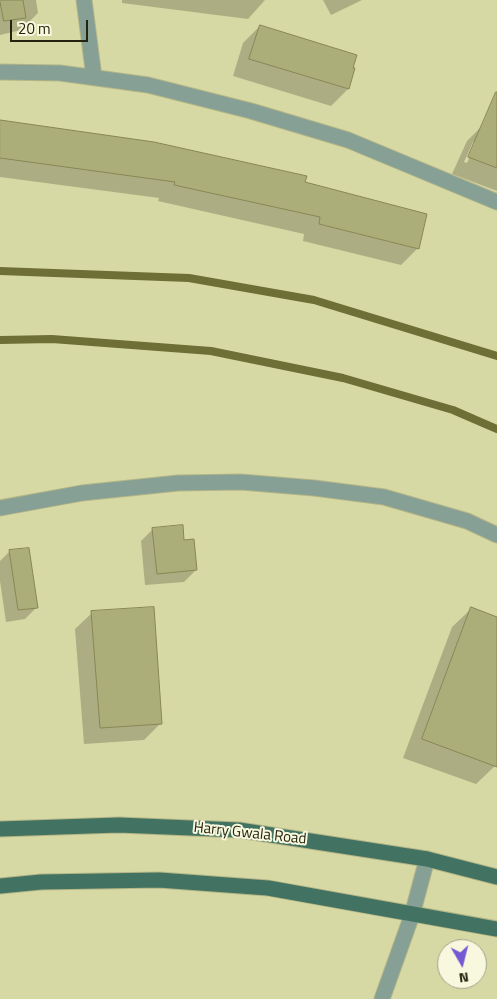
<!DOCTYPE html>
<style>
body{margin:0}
#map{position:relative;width:497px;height:999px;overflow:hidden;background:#d7d9a4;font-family:"Titillium Web",sans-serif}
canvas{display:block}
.north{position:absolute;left:437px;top:939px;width:50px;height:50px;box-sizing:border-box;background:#f7f8dd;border:1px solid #a2a38a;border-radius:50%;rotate:172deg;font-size:14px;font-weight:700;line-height:20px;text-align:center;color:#23230e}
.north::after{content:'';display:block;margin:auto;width:18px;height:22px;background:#7559d4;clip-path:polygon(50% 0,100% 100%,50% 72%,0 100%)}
.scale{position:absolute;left:10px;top:20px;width:78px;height:22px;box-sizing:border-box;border:2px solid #23230e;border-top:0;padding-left:6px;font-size:15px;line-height:18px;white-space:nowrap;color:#23230e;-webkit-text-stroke:4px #f7f8dd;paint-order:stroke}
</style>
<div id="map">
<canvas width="497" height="999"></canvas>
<div class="north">N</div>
<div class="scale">20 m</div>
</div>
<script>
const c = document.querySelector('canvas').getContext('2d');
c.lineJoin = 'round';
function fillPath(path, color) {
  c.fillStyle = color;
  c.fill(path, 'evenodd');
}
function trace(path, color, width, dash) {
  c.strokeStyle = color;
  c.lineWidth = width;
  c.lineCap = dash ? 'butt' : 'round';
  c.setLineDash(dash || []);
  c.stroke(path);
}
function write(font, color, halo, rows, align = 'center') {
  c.font = font + ' "Titillium Web",sans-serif';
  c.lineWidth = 4;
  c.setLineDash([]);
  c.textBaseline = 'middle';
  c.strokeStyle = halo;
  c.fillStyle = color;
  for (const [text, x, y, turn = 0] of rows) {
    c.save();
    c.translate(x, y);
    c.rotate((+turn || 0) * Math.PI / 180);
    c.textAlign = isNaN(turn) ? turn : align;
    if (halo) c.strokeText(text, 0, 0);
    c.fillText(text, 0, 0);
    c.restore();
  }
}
const shadow = new Path2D(`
 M 0,0 L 36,0 L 38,13 L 21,30 L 0,35 Z
 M 122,0 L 265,0 L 248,19 L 122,3 Z
 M 323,0 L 362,0 L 331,15 Z
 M 260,26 L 353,69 L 348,89 L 331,106 L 233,76 L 243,43 Z
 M 0,123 L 304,183 L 418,248 L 401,265 L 303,241 L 304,234 L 158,201 L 159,198 L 0,177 Z
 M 484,124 L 497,129 L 497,191 L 452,174 L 467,141 ZM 473,142 L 476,142 L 467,163 L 464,162 Z
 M 153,529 L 183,541 L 196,570 L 184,582 L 145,585 L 141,541 Z
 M 9,552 L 37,607 L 25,619 L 6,622 L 0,581 L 0,561 Z
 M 471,609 L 497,618 L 497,760 L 495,766 L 476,784 L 403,758 L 452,627 Z
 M 92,613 L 161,723 L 144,740 L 84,744 L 75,629 Z`);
const stream = new Path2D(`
 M 0,271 L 189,278 L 314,300 L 497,356
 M 0,340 L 52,339 L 211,351 L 343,378 L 453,410 L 497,429`);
const building = new Path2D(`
 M 0,0 L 23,0 L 26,18 L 4,21 Z
 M 260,25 L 357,55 L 353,68 L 355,68 L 349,89 L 249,59 Z
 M 496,92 L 497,92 L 497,168 L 468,157 Z
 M 0,120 L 154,142 L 307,176 L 305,182 L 427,214 L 419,249 L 319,224 L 320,217 L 174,185 L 175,182 L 0,158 Z
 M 183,525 L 184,540 L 194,539 L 197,570 L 157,574 L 152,528 Z
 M 29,548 L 38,608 L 18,610 L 9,550 Z
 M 154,607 L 162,724 L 100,728 L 91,611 Z
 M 471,607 L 497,617 L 497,767 L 422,739 Z`);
const minor = new Path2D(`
 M 84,0 L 94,77
 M 0,72 L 60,73 L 148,85 L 251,111 L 348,140 L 497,202
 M 0,508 L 82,493 L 178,483 L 241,482 L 314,488 L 384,497 L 467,521 L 497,535
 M 382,999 L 412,915 L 427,859`);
const major = new Path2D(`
 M 0,829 L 119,825 L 239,830 L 427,859 L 497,877
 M 0,886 L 41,882 L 159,880 L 268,888 L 497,929`);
const streetNames = [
 ["Harry Gwala Road",250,834,6]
];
fillPath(shadow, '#0003');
trace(stream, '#6e6f37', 8);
fillPath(building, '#acae7a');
trace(building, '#868755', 1);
trace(minor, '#b3b586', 17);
trace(major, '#b3b586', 17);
trace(minor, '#86a096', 15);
trace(major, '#427261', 15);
write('15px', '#23230e', '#f7f8dd', streetNames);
</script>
